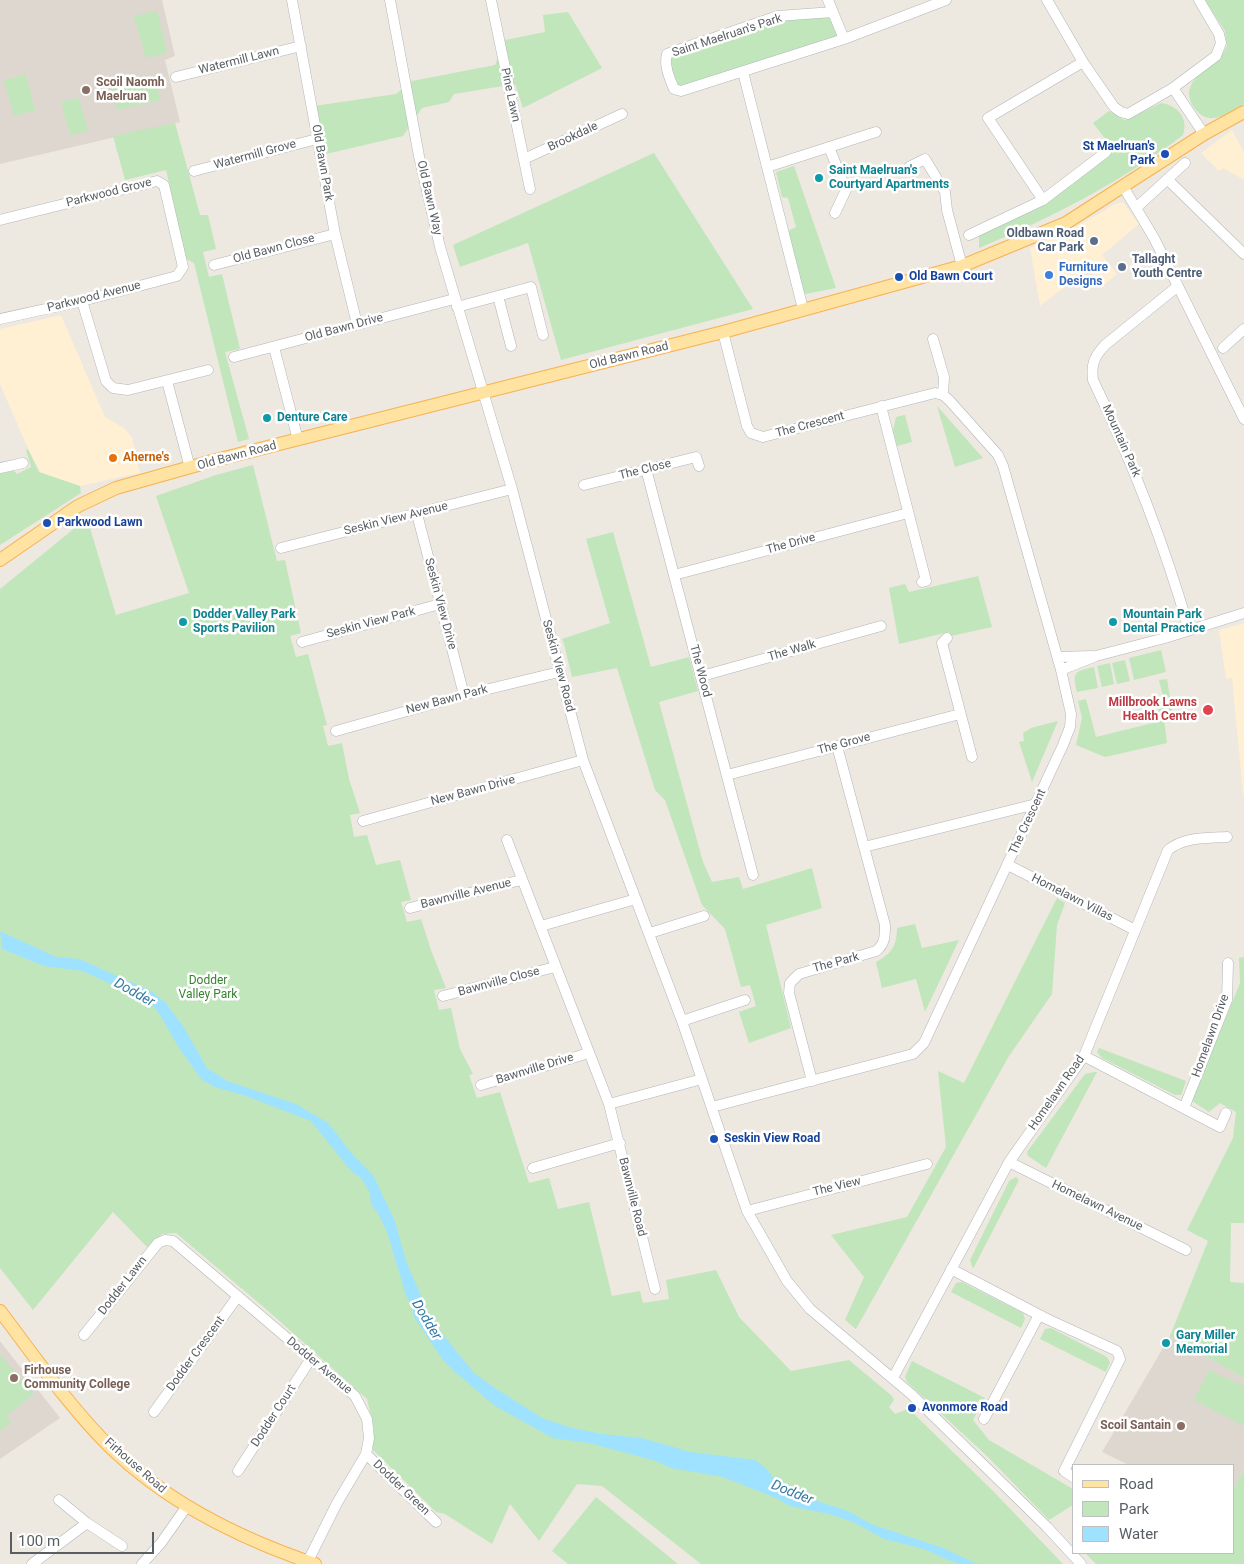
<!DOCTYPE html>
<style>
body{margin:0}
#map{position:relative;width:1244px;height:1564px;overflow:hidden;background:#ede8e0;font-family:Roboto,sans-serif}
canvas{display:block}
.legend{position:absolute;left:1072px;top:1464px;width:162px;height:90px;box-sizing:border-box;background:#fff;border:1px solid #bdbfc0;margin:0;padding:6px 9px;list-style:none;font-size:15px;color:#595e62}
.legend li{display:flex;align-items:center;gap:10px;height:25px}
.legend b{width:25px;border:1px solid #bdbfc0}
.scale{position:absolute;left:10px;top:1532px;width:144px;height:22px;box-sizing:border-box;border:2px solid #595e62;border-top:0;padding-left:6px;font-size:15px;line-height:18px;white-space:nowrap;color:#595e62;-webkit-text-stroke:4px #fff;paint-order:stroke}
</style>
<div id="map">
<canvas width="1244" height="1564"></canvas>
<ul class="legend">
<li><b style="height:6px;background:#ffe3a3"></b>Road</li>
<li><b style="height:14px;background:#c1e6bb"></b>Park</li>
<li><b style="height:14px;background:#9ee2ff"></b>Water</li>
</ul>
<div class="scale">100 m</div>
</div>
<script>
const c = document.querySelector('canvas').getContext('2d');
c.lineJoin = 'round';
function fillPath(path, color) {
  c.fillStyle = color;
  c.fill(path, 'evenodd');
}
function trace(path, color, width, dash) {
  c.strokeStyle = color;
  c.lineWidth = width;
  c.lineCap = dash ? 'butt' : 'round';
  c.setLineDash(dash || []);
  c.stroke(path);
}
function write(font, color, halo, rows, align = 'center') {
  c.font = font + ' Roboto,sans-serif';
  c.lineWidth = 5;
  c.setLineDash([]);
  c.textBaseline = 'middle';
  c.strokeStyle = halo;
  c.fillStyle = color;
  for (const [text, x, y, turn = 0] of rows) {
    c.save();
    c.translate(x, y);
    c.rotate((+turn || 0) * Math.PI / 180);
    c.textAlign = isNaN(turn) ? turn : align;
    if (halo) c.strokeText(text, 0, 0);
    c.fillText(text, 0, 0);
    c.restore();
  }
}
const commercial = new Path2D(`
 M 1232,130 L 1244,152 L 1244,180 L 1223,168 L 1219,171 L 1201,153 Z
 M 1123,202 L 1139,224 L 1102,255 L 1117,274 L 1103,286 L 1089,269 L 1040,306 L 1030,248 L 1085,222 L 1115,204 Z
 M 61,315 L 105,417 L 124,428 L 132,437 L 140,473 L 80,486 L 41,473 L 28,449 L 0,384 L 0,329 Z
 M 1244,623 L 1244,794 L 1243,794 L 1232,678 L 1226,679 L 1219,630 Z`);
const education = new Path2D(`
 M 0,0 L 162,0 L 175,56 L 165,60 L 180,122 L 0,164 Z
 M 1170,1336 L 1244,1378 L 1244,1469 L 1233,1490 L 1233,1465 L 1129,1465 L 1102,1452 Z
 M 0,1341 L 60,1418 L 0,1459 Z`);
const green = new Path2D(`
 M 1205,0 L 1244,0 L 1244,104 C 1229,112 1211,128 1196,110 C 1192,106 1189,99 1189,93 C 1191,72 1220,66 1227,46 L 1225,31 Z
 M 157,11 L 167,53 L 146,58 L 134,16 Z
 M 568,12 L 602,68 L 523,108 L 515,84 L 454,94 L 449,102 L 422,108 L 403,136 L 326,154 L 314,106 L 396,94 L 412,81 L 495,65 L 505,40 L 545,32 L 543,15 Z
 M 833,12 L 844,39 L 674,89 L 667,54 L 778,16 Z
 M 26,74 L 35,111 L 14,116 L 4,80 Z
 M 154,76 L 160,100 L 117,110 L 112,87 Z
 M 79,98 L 88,131 L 70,135 L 61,102 Z
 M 1161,103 C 1177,105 1189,118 1183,135 C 1121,182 1051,218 979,248 L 979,232 L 1025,210 L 1113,149 L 1093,123 L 1109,111 L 1124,120 L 1128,119 Z
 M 175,123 L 200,215 L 208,215 L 216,249 L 203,252 L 209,277 L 222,274 L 240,349 L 225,352 L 249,439 L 238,442 L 194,263 L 186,259 L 166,170 L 125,180 L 113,136 Z
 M 654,153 L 753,309 L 561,360 L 528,243 L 460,267 L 453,245 Z
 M 794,166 L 836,288 L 800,295 L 784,233 L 796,227 L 788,198 L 782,197 L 776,172 Z
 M 937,406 L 983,458 L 955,467 Z
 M 905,415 L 912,442 L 897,446 L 893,430 L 896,417 Z
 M 28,449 L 39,472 L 80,486 L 81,493 L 0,545 L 0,473 L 12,469 L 17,474 L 31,467 L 26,450 Z
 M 253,465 L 277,561 L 285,560 L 301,633 L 290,636 L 296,657 L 308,654 L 327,725 L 323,726 L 328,746 L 342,743 L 349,779 L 360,813 L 350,815 L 354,837 L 367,835 L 376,865 L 400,860 L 411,900 L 401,902 L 407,922 L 421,919 L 431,950 L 446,988 L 434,990 L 439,1010 L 451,1008 L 460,1049 L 473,1074 L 469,1075 L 477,1098 L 500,1092 L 529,1183 L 549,1178 L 558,1209 L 589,1202 L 612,1296 L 640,1291 L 643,1303 L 669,1299 L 666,1280 L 716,1270 L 739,1317 L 791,1371 L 849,1360 L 892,1396 L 894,1400 L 889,1407 L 895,1414 L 908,1409 L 915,1415 L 993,1491 L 1063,1564 L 701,1564 L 602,1486 L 577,1484 L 539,1541 L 510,1504 L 492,1544 L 445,1514 L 436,1512 L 373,1450 L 374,1428 L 367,1399 L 266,1309 L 176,1233 L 162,1234 L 147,1247 L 113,1212 L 33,1310 L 0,1268 L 0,589 L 87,518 L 116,615 L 189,593 L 156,496 L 216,475 Z
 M 613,532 L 651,667 L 689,657 L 698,691 L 659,702 L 703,862 L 712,882 L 739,877 L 743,889 L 812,868 L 822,908 L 766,925 L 791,1028 L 749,1043 L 739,1012 L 756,1006 L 750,985 L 741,987 L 725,929 L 702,905 L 665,800 L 655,790 L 617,668 L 572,677 L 564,644 L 562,639 L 610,623 L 586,539 Z
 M 978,576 L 992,627 L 951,636 L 949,632 L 899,644 L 889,588 L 905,584 L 909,592 Z
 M 1161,650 L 1166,672 L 1134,680 L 1129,658 Z
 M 1125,660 L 1130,681 L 1117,684 L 1112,663 Z
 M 1110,663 L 1114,684 L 1102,687 L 1097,666 Z
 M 1094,667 L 1098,688 L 1077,692 C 1072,673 1074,671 1094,667 Z
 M 1167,679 L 1173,716 L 1164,718 L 1167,743 L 1105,757 L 1076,745 L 1082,718 L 1078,701 L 1086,699 L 1096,737 L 1161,721 L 1156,699 L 1163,697 L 1159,680 Z
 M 1058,721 L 1032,782 L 1019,742 L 1024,741 L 1023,733 L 1031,728 Z
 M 1057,898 L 1065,903 L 1057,925 L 1052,994 L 1009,1056 L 856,1329 L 845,1320 L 864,1277 L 831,1235 L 907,1217 L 946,1147 L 938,1071 L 964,1083 Z
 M 915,924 L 922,948 L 959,940 L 925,1012 L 916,979 L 882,988 L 876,962 C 891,954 897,946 897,928 Z
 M 1244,957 L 1244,1223 L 1231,1223 L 1230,1282 L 1244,1283 L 1244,1378 L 1170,1336 L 1208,1241 L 1187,1230 L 1233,1138 L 1236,1112 L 1220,1103 L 1209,1112 L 1192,1101 L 1240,983 L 1239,958 Z
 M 1099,1048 L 1186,1081 L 1181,1095 L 1175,1095 L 1102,1058 L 1097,1052 Z
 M 1094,1072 L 1097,1072 L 1046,1168 L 1028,1156 L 1027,1152 L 1085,1074 Z
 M 1016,1177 L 1019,1180 L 973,1269 L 970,1260 L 1009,1181 Z
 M 962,1282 L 1023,1313 L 1025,1319 L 1021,1328 L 951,1292 L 956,1283 Z
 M 1051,1328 L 1107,1357 L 1110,1362 L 1106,1372 L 1040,1339 L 1045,1329 Z
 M 0,1355 L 34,1394 L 6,1416 L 11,1423 L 0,1431 Z
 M 912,1361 L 985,1398 L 973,1420 L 989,1440 L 1073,1489 L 1073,1505 L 1049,1520 L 988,1457 L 907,1382 L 905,1377 Z
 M 1209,1370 L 1244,1386 L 1244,1426 L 1194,1400 Z
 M 1244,1469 L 1244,1564 L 1096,1564 L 1085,1553 L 1233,1553 L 1233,1490 Z
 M 596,1497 L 678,1564 L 568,1564 L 552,1551 Z`);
const water = new Path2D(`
 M 0,931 L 56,957 L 79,959 L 151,991 L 166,1003 L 183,1026 L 207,1068 L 227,1081 L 296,1104 L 328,1123 L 354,1156 L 373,1175 L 395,1221 L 406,1261 L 432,1321 L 474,1373 L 495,1388 L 542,1418 L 572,1428 L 603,1434 L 641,1438 L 691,1452 L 755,1460 L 768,1470 L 775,1481 L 787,1491 L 848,1511 L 871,1524 L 943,1548 L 977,1564 L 961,1564 L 948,1560 L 924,1549 L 884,1539 L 853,1522 L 833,1515 L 790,1506 L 776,1498 L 723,1477 L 671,1468 L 656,1461 L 589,1443 L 553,1438 L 495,1406 L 454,1371 L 443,1360 L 414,1317 L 413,1309 L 406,1295 L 387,1232 L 379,1215 L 371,1204 L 370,1193 L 362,1179 L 351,1171 L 311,1121 L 246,1096 L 215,1087 L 202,1080 L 179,1048 L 160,1015 L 153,1006 L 140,998 L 83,971 L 44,966 L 2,949 Z`);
const minor = new Path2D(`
 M 292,0 L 335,234 L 357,324
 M 390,0 L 419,156 L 440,247 L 512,489 L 583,760 L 682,1021 L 747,1211 L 787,1281 L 810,1309 L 911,1394 L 1047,1527 L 1081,1564
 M 491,0 L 530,189
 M 828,0 L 844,39
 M 1047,0 L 1083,62 L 1114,107 L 1121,112 L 1128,114 L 1173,88 L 1216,56 L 1221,43 L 1219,34 L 1199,0
 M 833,12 L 778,16 L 675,51 L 667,54 C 664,66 669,77 674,89 L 681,91 L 844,39 L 946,0
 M 743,72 L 803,309
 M 176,77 L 301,46
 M 1173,88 L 1204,134
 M 829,147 L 846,190 L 835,213
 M 524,159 L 622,114
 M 767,167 L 876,132
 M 909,167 L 925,159 L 945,192 L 947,210 L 962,266
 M 194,171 L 317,139
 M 1167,179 L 1244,254
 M 1124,188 L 1154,238 L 1244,419
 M 1043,200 L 988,118 L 1083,62
 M 1137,207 L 1185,163
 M 0,220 L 157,181 L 164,185 L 183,267 L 177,276 L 82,301 L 0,319
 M 969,235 L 1043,200 L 1106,152
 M 214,265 L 335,234
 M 1178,286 L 1105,345 C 1094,357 1091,364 1093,380 C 1132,461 1164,543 1189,630
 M 498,296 L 511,346
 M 82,301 L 106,381 L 113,388 L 128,390 L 208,370
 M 457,307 L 531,287 L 543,335
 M 933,339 L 944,377 L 943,395
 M 274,347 L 298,440
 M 1223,348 L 1244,329
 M 234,357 L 454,299
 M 167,381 L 190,468
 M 881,406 L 926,581 L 922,582
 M 0,468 L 23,463
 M 646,469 L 753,875
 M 584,485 L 696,457 L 699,466
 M 417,514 L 464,695
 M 281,548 L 512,489
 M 674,575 L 908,513
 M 947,638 L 942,643 L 972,757
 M 302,642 L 440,604
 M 1058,657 L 1092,656
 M 1061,670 L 1096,656 L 1165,638 L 1244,613
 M 702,676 L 881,626
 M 336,731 L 464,695 L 559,672
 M 727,775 L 960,714
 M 363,821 L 583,760
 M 507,840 L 609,1104 L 655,1289
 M 864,847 L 1036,804
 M 1008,865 L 1135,930
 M 410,908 L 521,880
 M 541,926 L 636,899
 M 650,933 L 704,916
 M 443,996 L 555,967
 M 682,1021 L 745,1000
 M 1084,1056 L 1220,1127 L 1226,1113
 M 812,1081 L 789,993 L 790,983 L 799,974 L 876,951 C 885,944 885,936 885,925 L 837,746
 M 481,1085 L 589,1053
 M 609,1104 L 702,1079
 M 712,1107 L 913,1054 L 924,1043 L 1063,745 L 1070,727 L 1071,714 L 1061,670 L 1003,466 L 998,455 L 949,400 L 943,395 L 935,393 L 763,437 L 751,433 L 747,426 L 723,332
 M 1184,1108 L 1227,1000 L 1228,963
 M 1009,1162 L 1186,1250
 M 533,1168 L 620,1143
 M 747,1211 L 927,1164
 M 951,1269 L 1047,1319 L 1117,1351 L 1120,1359 L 1064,1471 L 1073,1477
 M 84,1335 L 158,1243 L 165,1240 L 173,1241 L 355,1396 L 367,1419 L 369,1438 L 366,1454 L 337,1503 L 308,1561
 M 893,1378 L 1009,1162 L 1084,1056 L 1168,850 C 1184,837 1207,838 1227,837
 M 154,1412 L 238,1296
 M 984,1419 L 1039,1315
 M 366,1454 L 436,1522
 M 238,1471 L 310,1360
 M 59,1500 L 87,1523 L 122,1546
 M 32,1564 L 87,1523
 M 142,1564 L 161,1543 L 187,1506`);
const major = new Path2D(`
 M 0,560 L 78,506 L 116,488 L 212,461 L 723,332 L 962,266 L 1066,223 L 1204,134 L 1244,112
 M 0,1311 C 35,1357 71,1409 112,1449 C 169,1504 241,1539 315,1564`);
const markers = [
 [86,90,5,"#8d6e63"],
 [1165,154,5,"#1a4fb4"],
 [819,178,5,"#0f9aa8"],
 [1094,241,5,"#5c6f8a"],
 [1122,267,5,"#5c6f8a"],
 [1049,275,5,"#3f7fe0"],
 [899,277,5,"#1a4fb4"],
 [267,418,5,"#0f9aa8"],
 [113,458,5,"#e8710a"],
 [47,523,5,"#1a4fb4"],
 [183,622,5,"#0f9aa8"],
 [1113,622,5,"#0f9aa8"],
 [1208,710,6,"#e0444e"],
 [714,1139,5,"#1a4fb4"],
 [1166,1343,5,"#0f9aa8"],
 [14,1378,5,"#8d6e63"],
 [912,1408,5,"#1a4fb4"],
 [1181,1426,5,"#8d6e63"]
];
const streetNames = [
 ["Saint Maelruan's Park",727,36,-18],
 ["Watermill Lawn",239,61,-14],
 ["Pine Lawn",510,95,78],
 ["Brookdale",573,137,-25],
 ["Watermill Grove",255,155,-15],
 ["Old Bawn Park",322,163,80],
 ["Parkwood Grove",109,193,-14],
 ["Old Bawn Way",429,198,77],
 ["Old Bawn Close",274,249,-15],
 ["Parkwood Avenue",94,297,-14],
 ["Old Bawn Drive",344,328,-15],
 ["Old Bawn Road",629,356,-14],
 ["The Crescent",810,425,-15],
 ["Mountain Park",1121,441,66],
 ["Old Bawn Road",237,456,-15],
 ["The Close",645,470,-14],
 ["Seskin View Avenue",396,519,-14],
 ["The Drive",791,544,-15],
 ["Seskin View Drive",440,604,75],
 ["Seskin View Park",371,623,-15],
 ["The Walk",792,651,-16],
 ["Seskin View Road",558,666,75],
 ["The Wood",700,671,75],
 ["New Bawn Park",447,700,-15],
 ["The Grove",844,744,-15],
 ["New Bawn Drive",473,791,-15],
 ["The Crescent",1028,822,-65],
 ["Bawnville Avenue",466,894,-14],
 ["Homelawn Villas",1072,898,27],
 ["The Park",836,963,-15],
 ["Bawnville Close",499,982,-15],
 ["Homelawn Drive",1211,1036,-70],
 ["Bawnville Drive",535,1069,-17],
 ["Homelawn Road",1057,1093,-55],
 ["The View",837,1187,-14],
 ["Bawnville Road",632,1197,76],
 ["Homelawn Avenue",1097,1206,26],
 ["Dodder Lawn",123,1286,-52],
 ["Dodder Crescent",196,1354,-54],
 ["Dodder Avenue",319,1366,40],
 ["Dodder Court",274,1416,-57],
 ["Firhouse Road",135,1466,41],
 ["Dodder Green",401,1488,44]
];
const educationNames = [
 ["Scoil Naomh",96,83],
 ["Maelruan",96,97],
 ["Firhouse",24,1371],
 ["Community College",24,1385],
 ["Scoil Santain",1171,1426,"right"]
];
const transitNames = [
 ["St Maelruan's",1155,147,"right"],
 ["Park",1155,161,"right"],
 ["Old Bawn Court",909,277],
 ["Parkwood Lawn",57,523],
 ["Seskin View Road",724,1139],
 ["Avonmore Road",922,1408]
];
const cultureNames = [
 ["Saint Maelruan's",829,171],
 ["Courtyard Apartments",829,185],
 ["Denture Care",277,418],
 ["Dodder Valley Park",193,615],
 ["Sports Pavilion",193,629],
 ["Mountain Park",1123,615],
 ["Dental Practice",1123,629],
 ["Gary Miller",1176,1336],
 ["Memorial",1176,1350]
];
const serviceNames = [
 ["Oldbawn Road",1084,234],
 ["Car Park",1084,248],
 ["Tallaght",1132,260,"left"],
 ["Youth Centre",1132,274,"left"]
];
const shopNames = [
 ["Furniture",1059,268],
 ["Designs",1059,282]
];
const foodNames = [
 ["Aherne's",123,458]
];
const healthNames = [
 ["Millbrook Lawns",1197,703],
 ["Health Centre",1197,717]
];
const parkNames = [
 ["Dodder",208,981],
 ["Valley Park",208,995]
];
const waterNames = [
 ["Dodder",134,993,29],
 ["Dodder",426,1320,59],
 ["Dodder",792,1493,22]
];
fillPath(commercial, '#ffefd3');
fillPath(education, '#ddd7cf');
fillPath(green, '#c1e6bb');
fillPath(water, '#9ee2ff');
trace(minor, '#b1b5b9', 11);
trace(major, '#f8b14f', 14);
trace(minor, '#fff', 10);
trace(major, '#ffe3a3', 12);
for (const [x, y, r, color] of markers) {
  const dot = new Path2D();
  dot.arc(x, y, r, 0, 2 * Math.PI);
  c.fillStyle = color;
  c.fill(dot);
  trace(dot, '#fff', 2);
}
write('12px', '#595e62', '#fff', streetNames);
write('bold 12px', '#785e54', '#fff', educationNames, 'left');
write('bold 12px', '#164399', '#fff', transitNames, 'left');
write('bold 12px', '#0d838f', '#fff', cultureNames, 'left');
write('bold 12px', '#4e5e75', '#fff', serviceNames, 'right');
write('bold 12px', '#366cbe', '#fff', shopNames, 'left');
write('bold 12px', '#c56008', '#fff', foodNames, 'left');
write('bold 12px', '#be3a42', '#fff', healthNames, 'right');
write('12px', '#37832f', '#fff', parkNames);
write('italic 14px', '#3379a3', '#fff', waterNames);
</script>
